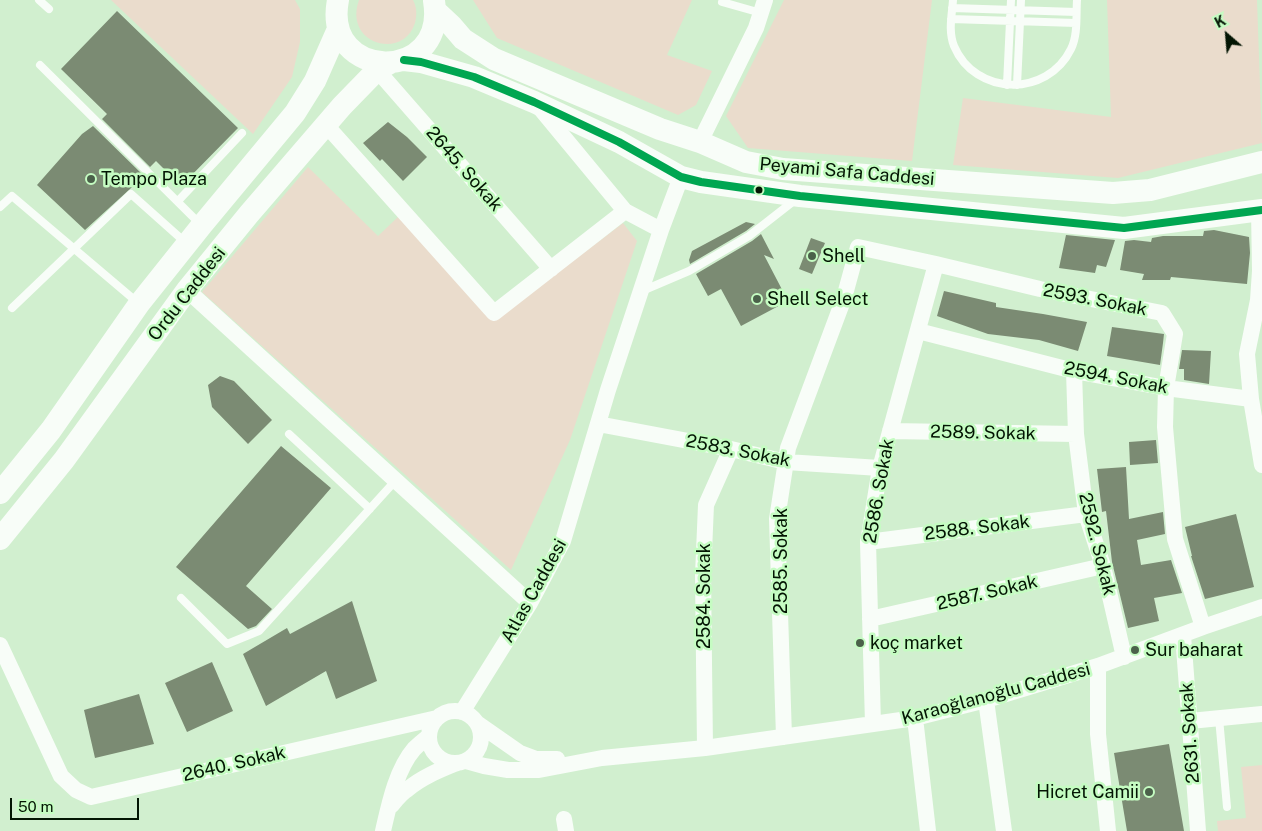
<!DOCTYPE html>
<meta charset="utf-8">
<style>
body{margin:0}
#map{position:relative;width:1262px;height:831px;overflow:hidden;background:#d1efcf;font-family:"Public Sans",sans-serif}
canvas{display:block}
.north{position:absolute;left:1202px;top:10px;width:50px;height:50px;-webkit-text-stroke:4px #c5fcc2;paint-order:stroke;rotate:333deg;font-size:14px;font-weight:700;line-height:20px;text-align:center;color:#031503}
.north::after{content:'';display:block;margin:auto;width:18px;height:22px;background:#031503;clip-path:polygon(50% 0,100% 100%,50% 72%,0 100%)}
.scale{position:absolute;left:10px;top:798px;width:129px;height:22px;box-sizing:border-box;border:2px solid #031503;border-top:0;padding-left:6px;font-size:15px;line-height:18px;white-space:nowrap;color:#031503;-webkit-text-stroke:4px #c5fcc2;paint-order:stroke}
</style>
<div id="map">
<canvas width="1262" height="831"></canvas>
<div class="north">K</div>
<div class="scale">50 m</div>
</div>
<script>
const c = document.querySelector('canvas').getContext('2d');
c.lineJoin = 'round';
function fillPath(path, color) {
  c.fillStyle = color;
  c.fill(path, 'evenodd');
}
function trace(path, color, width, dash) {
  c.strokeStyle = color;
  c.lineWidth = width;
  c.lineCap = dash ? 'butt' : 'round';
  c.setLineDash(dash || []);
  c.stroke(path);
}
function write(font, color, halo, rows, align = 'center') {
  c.font = font + ' "Public Sans",sans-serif';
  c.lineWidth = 5;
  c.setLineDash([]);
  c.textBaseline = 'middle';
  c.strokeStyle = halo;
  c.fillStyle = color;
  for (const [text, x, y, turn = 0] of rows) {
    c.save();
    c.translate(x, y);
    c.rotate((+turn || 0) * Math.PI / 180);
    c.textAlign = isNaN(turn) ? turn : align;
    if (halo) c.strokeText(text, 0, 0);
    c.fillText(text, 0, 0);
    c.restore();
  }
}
const green = new Path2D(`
 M 111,0 L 295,0 L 300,9 L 300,42 L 292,77 L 253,134 Z
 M 359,0 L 413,0 C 417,7 417,15 415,23 C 403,61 343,44 359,0 Z
 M 473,0 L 692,0 L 667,55 L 712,71 L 696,105 L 678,115 L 497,38 Z
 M 784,0 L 932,0 L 912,161 L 748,148 L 726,116 Z
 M 1107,0 L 1257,0 L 1262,143 L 1118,178 L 953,165 L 963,98 L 1111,117 Z
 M 308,167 L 378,236 L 399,216 L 495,320 L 623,223 L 637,241 L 570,440 L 511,570 L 202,292 Z
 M 1262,765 L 1262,831 L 1218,831 L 1217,821 L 1246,818 L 1241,767 Z`);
const building = new Path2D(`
 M 117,11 L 238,128 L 181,186 L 156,161 L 150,167 L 102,119 L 107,114 L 61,69 Z
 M 388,122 L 407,137 L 427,157 L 403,181 L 382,159 L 380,161 L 363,143 Z
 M 93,126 L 143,175 L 130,189 L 85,230 L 37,185 L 82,134 Z
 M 746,222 L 755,224 L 746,231 L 690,264 L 689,260 L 692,251 Z
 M 1214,230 L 1249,237 L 1250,253 L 1247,284 L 1171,277 L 1170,280 L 1142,280 L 1144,274 L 1120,270 L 1125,241 L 1134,240 L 1151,242 L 1152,238 L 1163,236 L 1203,236 L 1204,231 Z
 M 761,234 L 774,259 L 764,255 L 788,301 L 741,326 L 721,289 L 708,296 L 696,274 L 752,241 Z
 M 1066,235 L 1115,240 L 1106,267 L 1097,265 L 1095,273 L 1059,268 Z
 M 811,238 L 825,243 L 812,274 L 799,269 Z
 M 944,291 L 996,303 L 996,307 L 1043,314 L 1087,322 L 1078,351 L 1039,340 L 988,334 L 937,316 Z
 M 1112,327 L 1164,334 L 1163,343 L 1160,365 L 1107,356 Z
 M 1182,350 L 1211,351 L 1209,384 L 1184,380 L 1184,369 L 1179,369 Z
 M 220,376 L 234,381 L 272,420 L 248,444 L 212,407 L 208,385 Z
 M 1156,440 L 1158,463 L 1130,465 L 1129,442 Z
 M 281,446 L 331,488 L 246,586 L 272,609 L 256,626 L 248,629 L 176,567 Z
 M 1126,467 L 1129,519 L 1163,512 L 1165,534 L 1137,540 L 1141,565 L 1171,560 L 1182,593 L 1154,598 L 1159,621 L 1128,628 L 1112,562 L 1106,511 L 1102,512 L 1097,469 Z
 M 1236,514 L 1254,587 L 1205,599 L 1191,556 L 1192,556 L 1185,527 Z
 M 352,601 L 377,681 L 336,699 L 326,671 L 266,706 L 243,654 L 287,628 L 290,634 Z
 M 212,662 L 233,711 L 187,732 L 165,683 Z
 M 139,694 L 154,744 L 95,758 L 84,710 Z
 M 1169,744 L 1184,831 L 1127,831 L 1114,753 Z`);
const lane = new Path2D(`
 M 39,0 L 49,9
 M 953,0 C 952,15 948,31 954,46 C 975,96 1047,98 1071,49 C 1078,35 1076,16 1077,0
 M 722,2 L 761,13
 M 952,8 L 1076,12
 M 951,19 L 1076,23
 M 40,65 L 200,224
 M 1007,85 L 1011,0
 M 1017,85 L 1021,0
 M 178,201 L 242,133
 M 0,207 L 12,196 L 137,302
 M 642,291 L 689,271 L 749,236 L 795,200
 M 12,308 L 131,194 L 186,243
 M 289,434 L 370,509
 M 181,598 L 227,644 L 259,631 L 396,480
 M 1219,718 L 1227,807`);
const street = new Path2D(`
 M 377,70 L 551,269
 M 539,107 L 625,211 L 661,230
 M 326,125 L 494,313 L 625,211
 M 700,142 L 756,28 L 765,0
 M 1259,210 L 1260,271 L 1262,271
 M 187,290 L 530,603
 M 918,331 L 1074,371 L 1166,388 L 1251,399 L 1262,465
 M 1074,371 L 1076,434 L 1086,514 L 1103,566 L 1124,657
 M 1251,399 L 1247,354 L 1258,300 L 1260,271
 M 598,424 L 731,449 L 786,462 L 880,468
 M 890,431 L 1076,434
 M 868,542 L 1086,514
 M 870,619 L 1103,566
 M 1183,635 L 1198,831
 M 0,645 L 61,776 L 76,790 L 91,797 L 437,718
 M 1098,666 L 1098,734 L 1108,831
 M 986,700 L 1004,831
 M429 737a26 26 0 1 1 52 0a26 26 0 1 1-52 0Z
 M 462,712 L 530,603 L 563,541 L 608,390 L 661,230 L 681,177
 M 915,718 L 928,831
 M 1190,721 L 1262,714
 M 477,723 L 520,753 L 536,759 L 557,759
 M 873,724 L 868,542 L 880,468 L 936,264
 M 784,737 L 777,519 L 788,448 L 844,298 L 858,247 L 936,264 L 1040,289 L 1162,313 L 1175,334 L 1166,388 L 1165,427 L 1175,539 L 1203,627
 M 705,748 L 703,575 L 706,505 L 731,449
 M 466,761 L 484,766 L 508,770 L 539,770 L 602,758 L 705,748 L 915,718 L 986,700 L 1098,666 L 1203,627 L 1262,607
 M 391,806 C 396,800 401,793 408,789 C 422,777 440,770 457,763
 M 564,819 L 566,831
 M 383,831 C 389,805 396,770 414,749 C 418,745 424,740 429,736`);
const secondary = new Path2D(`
 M 338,0 C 322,82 448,84 434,1
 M 436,11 L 451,25 L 463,39 L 494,59 L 660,129 L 700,142 L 746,162 L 783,169 L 1113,193 L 1150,190 L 1262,162
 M 404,60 L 421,62 L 474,77 L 534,102 L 619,142 L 681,177 L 701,182 L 800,196 L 1124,228 L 1262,210
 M 0,493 L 51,430 L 139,304 L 202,225 L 295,113 L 315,81 L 338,29
 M 0,539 L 64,460 L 187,290 L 249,214 L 342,106 L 377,70 L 390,63`);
const bus1 = new Path2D(`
 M 404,60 L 421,62 L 474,77 L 534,102 L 619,142 L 681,177 L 701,182 L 800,196 L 1124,228 L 1262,210`);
const markers = [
 [91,179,5,"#4b614a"],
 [759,190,4.5,"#031503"],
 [812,256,5,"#4b614a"],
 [757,299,5,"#4b614a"],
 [860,643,5,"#4b614a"],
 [1135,650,5,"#4b614a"],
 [1149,792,5,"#4b614a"]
];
const streetNames = [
 ["2645. Sokak",464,169,49],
 ["Peyami Safa Caddesi",847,172,5],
 ["Ordu Caddesi",187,294,-52],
 ["2593. Sokak",1095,300,11],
 ["2594. Sokak",1116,378,11],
 ["2589. Sokak",983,433,1],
 ["2583. Sokak",738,451,11],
 ["2586. Sokak",879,491,-80],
 ["2588. Sokak",977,528,-7],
 ["2592. Sokak",1097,544,76],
 ["2585. Sokak",781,561,-90],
 ["Atlas Caddesi",534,591,-61],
 ["2587. Sokak",987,593,-13],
 ["2584. Sokak",704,596,-90],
 ["Karaoğlanoğlu Caddesi",996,694,-15],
 ["2631. Sokak",1190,733,-94],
 ["2640. Sokak",234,764,-13]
];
const poiNames = [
 ["Tempo Plaza",101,179],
 ["Shell",822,256],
 ["Shell Select",767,299],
 ["koç market",870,643],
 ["Sur baharat",1145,650],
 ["Hicret Camii",1139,792,"right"]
];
fillPath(green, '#eadccc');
fillPath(building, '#7b8b73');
trace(lane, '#f8fdf8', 8);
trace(street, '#f8fdf8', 16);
trace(secondary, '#f8fdf8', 22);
trace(bus1, '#00a651', 8);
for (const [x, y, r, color] of markers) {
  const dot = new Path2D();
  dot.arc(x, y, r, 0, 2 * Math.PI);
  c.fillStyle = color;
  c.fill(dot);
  trace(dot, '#c5fcc2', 2);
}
write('18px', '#031503', '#c5fcc2', streetNames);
write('18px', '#031503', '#c5fcc2', poiNames, 'left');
</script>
